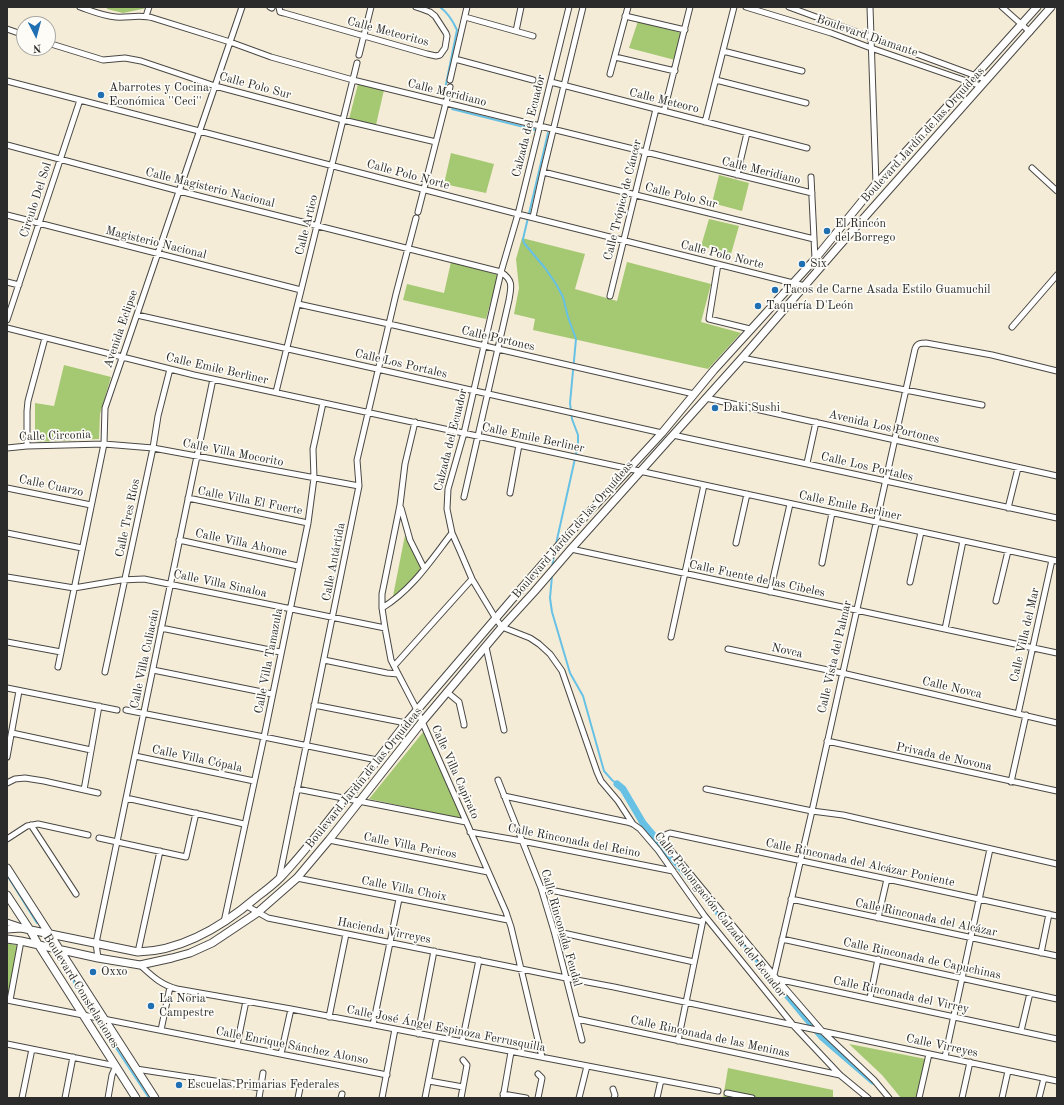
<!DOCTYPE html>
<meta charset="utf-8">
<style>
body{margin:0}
#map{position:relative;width:1064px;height:1105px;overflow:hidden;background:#f5ecd8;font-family:"Old Standard TT",serif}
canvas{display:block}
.frame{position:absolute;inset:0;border:8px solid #2b2b2b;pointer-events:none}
.north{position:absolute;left:16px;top:16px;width:40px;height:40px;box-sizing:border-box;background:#fdfcf7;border:1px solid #a9a8a5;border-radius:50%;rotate:174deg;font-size:11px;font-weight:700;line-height:16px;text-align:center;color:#2b2b2b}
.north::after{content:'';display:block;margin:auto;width:14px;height:18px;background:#1f6fb2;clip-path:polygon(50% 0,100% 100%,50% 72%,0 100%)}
</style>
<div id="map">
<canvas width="1064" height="1105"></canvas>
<div class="frame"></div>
<div class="north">N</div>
</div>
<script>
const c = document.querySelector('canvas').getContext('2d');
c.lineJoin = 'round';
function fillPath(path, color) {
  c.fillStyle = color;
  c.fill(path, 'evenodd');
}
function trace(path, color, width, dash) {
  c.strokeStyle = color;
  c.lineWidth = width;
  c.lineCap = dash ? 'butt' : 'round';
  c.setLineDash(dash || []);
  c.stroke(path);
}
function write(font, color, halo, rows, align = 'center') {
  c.font = font + ' "Old Standard TT",serif';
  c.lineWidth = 3.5;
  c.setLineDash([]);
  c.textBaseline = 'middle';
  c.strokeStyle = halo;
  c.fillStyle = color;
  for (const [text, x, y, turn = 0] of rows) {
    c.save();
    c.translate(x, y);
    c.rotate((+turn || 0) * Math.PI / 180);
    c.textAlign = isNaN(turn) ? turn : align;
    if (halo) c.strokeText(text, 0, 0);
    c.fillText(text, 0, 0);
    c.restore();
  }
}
const green = new Path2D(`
 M 107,7 L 147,7 L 147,8 L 123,13 L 107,9 Z
 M 638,21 L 681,33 L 675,60 L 629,48 Z
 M 358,84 L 384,90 L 376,125 L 349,119 Z
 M 451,153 L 494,164 L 486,193 L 444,184 Z
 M 719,175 L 749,183 L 742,211 L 712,203 Z
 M 709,219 L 739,226 L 731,254 L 701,246 Z
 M 522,238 L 585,254 L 575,289 L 617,301 L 627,262 L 711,284 L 701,322 L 741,333 L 708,369 L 533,330 L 535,319 L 514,314 L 519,288 L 516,259 Z
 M 451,262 L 498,275 L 486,319 L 403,300 L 407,284 L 444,293 Z
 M 64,365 L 111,377 L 100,414 L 99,439 L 35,442 L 35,403 L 54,406 Z
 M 407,525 L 414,548 L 426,572 L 392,601 Z
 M 424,731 L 464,819 L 369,799 Z
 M 7,943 L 19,946 L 10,997 L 7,997 Z
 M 849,1044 L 926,1059 L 917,1098 L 901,1098 L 882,1075 Z
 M 728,1068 L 833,1090 L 833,1098 L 723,1098 Z`);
const stream = new Path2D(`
 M 440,7 C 448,13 453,21 457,30 L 444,94
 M 452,109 L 536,130
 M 548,133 L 523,239 L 524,243 L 545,268 L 556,284 L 563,297 L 568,317 L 576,339 L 570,403 L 572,419 L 578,435 L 578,445 L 556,544
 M 552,568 L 554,554
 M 552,576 L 550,598 L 552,612 L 570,673 L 583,696 L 604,771 L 612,780 L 617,784
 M 7,875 L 37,923
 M 56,953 L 91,1010 L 149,1098`);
const canal = new Path2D(`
 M 617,784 L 623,789 L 643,823 L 764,967
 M 772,977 L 822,1037 L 873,1081`);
const street = new Path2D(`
 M 80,7 C 92,11 103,16 116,17 C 128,18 141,14 153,18 L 230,42 L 271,57 L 353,80 L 812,193
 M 270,7 L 272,8
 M 279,7 L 280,12 L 284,13 L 427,54 L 436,56 L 440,55 L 445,48 L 447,36 L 446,33 L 435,16 L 430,12 L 422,9 L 423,7
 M 416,7 L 422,9
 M 569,7 L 518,214 L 501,272 L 464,433 L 448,489 L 447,509 L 452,533 L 460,551 L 472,579 L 496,619 L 502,627 L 530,638 L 539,644 L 550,654 L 562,671 L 597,772 L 601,781 L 618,801 L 633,824
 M 746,7 L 831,33 L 871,48 L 981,86
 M 789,7 L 987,80
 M 870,7 L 876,184
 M 1002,7 L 1030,32
 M 146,16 L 149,7
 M 625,16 L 685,30
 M 465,17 L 533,36
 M 7,29 L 24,35
 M 516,31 L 521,7
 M 48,43 L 103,60 L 125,58 L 141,61 L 215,86 L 343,120 L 436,142
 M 723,51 L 802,71
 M 359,55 L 371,7
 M 615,57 L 675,71
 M 455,59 L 533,80
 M 610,74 L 628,7
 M 450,80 L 467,7
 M 716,80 L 806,103
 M 7,81 L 518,214 L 805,286
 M 551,82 L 807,148
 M 664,111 L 690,7
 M 705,122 L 734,7
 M 7,145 L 179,191 L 501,272 C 514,281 511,287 509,300 L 464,497
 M 1032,168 L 1057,191
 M 543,172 L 814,239
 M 737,175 L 747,133
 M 811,177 L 815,259
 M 418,212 L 450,87
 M 7,215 L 301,290
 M 533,217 L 543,172 L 583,7
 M 718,264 L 709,319 L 750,329
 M 7,282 L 19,285
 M 610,296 L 656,109
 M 298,304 L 389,324 L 694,394
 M 137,315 L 662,433
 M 7,320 L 80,100
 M 1012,327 L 1057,275
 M 7,328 L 194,375 L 1057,561
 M 742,358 L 982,405
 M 276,392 L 357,63
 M 706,398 L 1057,476
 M 415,422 L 405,464 L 400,505 L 382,594 L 382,608 L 385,628 L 391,660 L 394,666 L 417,710 L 506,912 L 511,927 L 542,1057
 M 673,435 L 1057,518
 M 27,446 L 27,411 L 28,401 L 45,338
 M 7,448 L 27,446 L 104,444 L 153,448 L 359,486
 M 807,463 L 816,422
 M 7,488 L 91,505
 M 510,493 L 519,445
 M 188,498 L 308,523
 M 401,508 L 410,540 L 424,568
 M 1008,508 L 1018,468
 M 7,533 L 82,548
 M 179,540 L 298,566
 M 736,543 L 747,494
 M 571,549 L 1057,653
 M 822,563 L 832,513
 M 7,577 L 74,588 L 121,580 L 144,579 L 385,628
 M 910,582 L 921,532
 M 770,592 L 790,504
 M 996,601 L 1008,551
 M 382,608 C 412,590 431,560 452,533
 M 161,628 L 280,652
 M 945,629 L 963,541
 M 671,637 L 704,485
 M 7,642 L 61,652
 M 486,647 L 504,730
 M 728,649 L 842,673 L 1057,723
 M 324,660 L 387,673 L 398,674
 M 394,666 L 472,579
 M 58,667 L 104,444 L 105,408 L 242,7
 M 153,670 L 272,694
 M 105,672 L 153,448 L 158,416 L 170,369
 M 7,688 L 117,710
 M 447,692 L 459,702 L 464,724 L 464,725
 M 314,705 L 406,723
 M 126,710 L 264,737 L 377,760
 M 1018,714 L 1052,560
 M 12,733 L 91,750
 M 827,741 L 1057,791
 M 135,756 L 254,781
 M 7,757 L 19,691
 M 498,780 L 541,888 L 554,931 L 582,1040
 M 1011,782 L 1026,715
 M 7,783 L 15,779 L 25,778 L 44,781 L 98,793
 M 297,789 L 466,822
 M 706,789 L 812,811 L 843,815 L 1057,864
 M 84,790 L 99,706
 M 504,796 L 627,822 L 633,824 L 640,829 L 658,850 L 704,915 L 794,1026 L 840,1075 L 868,1098
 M 126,798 L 244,824
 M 31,825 L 76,894
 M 470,832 L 522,841 L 673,871
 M 99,838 L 186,857 L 196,813
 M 7,839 L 27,826 L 38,824 L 88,835
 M 329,840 L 488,872
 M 297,878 L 508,920
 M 279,879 L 359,486 L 357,460 L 396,294 L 416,218
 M 541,888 L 702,922
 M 791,899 L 1057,956
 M 247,906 L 268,918 L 566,978 L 614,987 L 1057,1081
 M 878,918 L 887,879
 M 7,922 L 22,927
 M 224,922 L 264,737 L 308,523 L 314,478 L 313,449 L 323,403
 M 554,931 L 694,962
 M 782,939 L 1057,999
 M 138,952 L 160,851
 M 1041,953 L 1049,914
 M 98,958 L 96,943 L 213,379
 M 140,965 C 152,976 161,985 177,989 L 291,1009 L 718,1091
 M 774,975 L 812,811 L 915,349 C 917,343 921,343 926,343 L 992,355 L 1057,371
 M 777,979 L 1057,1039
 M 870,998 L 878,959
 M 7,1000 L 387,1075
 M 10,1000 L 21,941
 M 329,1017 L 346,934
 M 577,1019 L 840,1075
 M 373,1025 L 399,899
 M 161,1030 L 170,987
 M 1021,1031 L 1030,993
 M 418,1034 L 434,951
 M 678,1041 L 703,920
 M 462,1042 L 479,960
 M 7,1044 L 116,1066 L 112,1075 L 108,1098
 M 237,1045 L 246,1001
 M 281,1054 L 291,1009
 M 945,1057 L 990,849
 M 136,1069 L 261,1088
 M 538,1074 L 542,1078 L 538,1098
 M 429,1081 L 463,1087
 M 613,1089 L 615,1095 L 614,1098
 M 727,1093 L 752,1098
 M 503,1094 L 526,1098
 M 22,1098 L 32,1049
 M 65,1098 L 73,1057
 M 259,1098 L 263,1073
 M 298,1098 L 300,1088
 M 341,1098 L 342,1094
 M 382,1098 L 395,1029
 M 425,1098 L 437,1037
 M 461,1098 L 467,1065 L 463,1060
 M 503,1098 L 511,1052
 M 579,1098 L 587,1066
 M 657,1098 L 661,1080
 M 889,1098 L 874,1080 L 822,1031 L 777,979 L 668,847 C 665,843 664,839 667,834 L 670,833 L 887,879 L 1057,916
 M 919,1098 L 929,1054
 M 962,1098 L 970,1062
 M 1002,1098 L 1008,1071
 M 1039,1098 L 1044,1078`);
const secondary = new Path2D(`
 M 7,868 L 155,1098
 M 7,895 L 30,930 L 38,944 L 136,1098
 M 7,929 L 21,928 L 138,952 C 183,951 223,926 257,897 C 265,891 273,885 280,878 C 304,853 325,825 346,798 L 355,789 L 406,723 L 514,597 L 568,535 L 662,433 L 714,370 L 815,259 L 876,184 L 975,76 L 1037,7
 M 7,939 L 21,941 L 98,958 L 140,965 L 172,958 L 190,953 L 212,943 L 257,913 L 297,878 L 329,840 L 422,722 L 502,627 L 534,592 L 571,549 L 742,358 L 839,246 L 1051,7`);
const markers = [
 [101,95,4,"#1f6fb2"],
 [827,231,4,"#1f6fb2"],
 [802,264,4,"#1f6fb2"],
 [775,290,4,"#1f6fb2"],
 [758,306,4,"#1f6fb2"],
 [715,408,4,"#1f6fb2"],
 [93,972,4,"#1f6fb2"],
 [151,1006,4,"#1f6fb2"],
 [179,1085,4,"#1f6fb2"]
];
const streetNames = [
 ["Calle Meteoritos",388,32,15],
 ["Boulevard Diamante",867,36,19],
 ["Calle Polo Sur",255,86,15],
 ["Calle Meridiano",447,93,14],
 ["Calle Meteoro",664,101,14],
 ["Calzada del Ecuador",529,126,-76],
 ["Boulevard Jardín de las Orquídeas",923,135,-48],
 ["Calle Meridiano",761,171,14],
 ["Calle Polo Norte",408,175,15],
 ["Calle Magisterio Nacional",210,188,14],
 ["Calle Polo Sur",681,196,14],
 ["Circulo Del Sol",36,200,-72],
 ["Calle Trópico de Cáncer",623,200,-76],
 ["Calle Artico",307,225,-76],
 ["Magisterio Nacional",156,243,14],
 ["Calle Polo Norte",722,255,14],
 ["Avenida Eclipse",121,329,-71],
 ["Calle Portones",498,339,13],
 ["Calle Los Portales",401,364,13],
 ["Calle Emile Berliner",217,369,13],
 ["Avenida Los Portones",884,427,13],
 ["Calle Circonia",55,436,-2],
 ["Calle Emile Berliner",533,438,12],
 ["Calzada del Ecuador",451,440,-76],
 ["Calle Villa Mocorito",233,453,11],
 ["Calle Los Portales",867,467,13],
 ["Calle Cuarzo",51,486,12],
 ["Calle Villa El Fuerte",250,501,11],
 ["Calle Emile Berliner",850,506,12],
 ["Calle Tres Ríos",128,518,-78],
 ["Boulevard Jardín de las Orquídeas",573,530,-49],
 ["Calle Villa Ahome",241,543,12],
 ["Calle Antártida",334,562,-79],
 ["Calle Fuente de las Cibeles",757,579,12],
 ["Calle Villa Sinaloa",220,584,12],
 ["Calle Villa del Mar",1025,635,-77],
 ["Novca",787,651,12],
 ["Calle Vista del Palmar",835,657,-77],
 ["Calle Villa Culiacán",145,659,-78],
 ["Calle Villa Tamazula",269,661,-79],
 ["Calle Novca",952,688,13],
 ["Privada de Novona",944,757,12],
 ["Calle Villa Cópala",197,759,12],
 ["Calle Villa Capirato",455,772,66],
 ["Boulevard Jardín de las Orquídeas",364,778,-51],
 ["Calle Rinconada del Reino",574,841,11],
 ["Calle Villa Pericos",410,846,11],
 ["Calle Rinconada del Alcázar Poniente",860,863,12],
 ["Calle Villa Choix",404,889,11],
 ["Calle Prolongación Calzada del Ecuador",720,915,52],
 ["Calle Rinconada del Alcázar",926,918,12],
 ["Calle Rinconada Feudal",561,928,74],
 ["Hacienda Virreyes",384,931,11],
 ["Calle Rinconada de Capuchinas",922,959,12],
 ["Boulevard Constelaciones",81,991,58],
 ["Calle Rinconada del Virrey",901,995,12],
 ["Calle José Ángel Espinoza Ferrusquilla",446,1029,11],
 ["Calle Rinconada de las Meninas",710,1037,12],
 ["Calle Enrique Sánchez Alonso",292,1046,11],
 ["Calle Virreyes",942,1046,12]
];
const poiNames = [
 ["Abarrotes y Cocina",109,88],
 ["Económica ''Ceci''",109,102],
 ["El Rincón",835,224],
 ["del Borrego",835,238],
 ["Six",810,264],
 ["Tacos de Carne Asada Estilo Guamuchil",783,290],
 ["Taquería D'León",766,306],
 ["Daki Sushi",723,408],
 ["Oxxo",101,972],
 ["La Noria",159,999],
 ["Campestre",159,1013],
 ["Escuelas Primarias Federales",187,1085]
];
fillPath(green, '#a5c872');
trace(stream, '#67c1e4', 2);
trace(canal, '#67c1e4', 7);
trace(street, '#494845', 7);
trace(secondary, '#494845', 9);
trace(street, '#fff', 5);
trace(secondary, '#fff', 7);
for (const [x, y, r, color] of markers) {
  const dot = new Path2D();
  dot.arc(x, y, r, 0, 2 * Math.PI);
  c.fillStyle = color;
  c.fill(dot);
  trace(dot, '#fdfcf7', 1.5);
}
write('12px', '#2b2b2b', '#fdfcf7', streetNames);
write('12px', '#2b2b2b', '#fdfcf7', poiNames, 'left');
</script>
